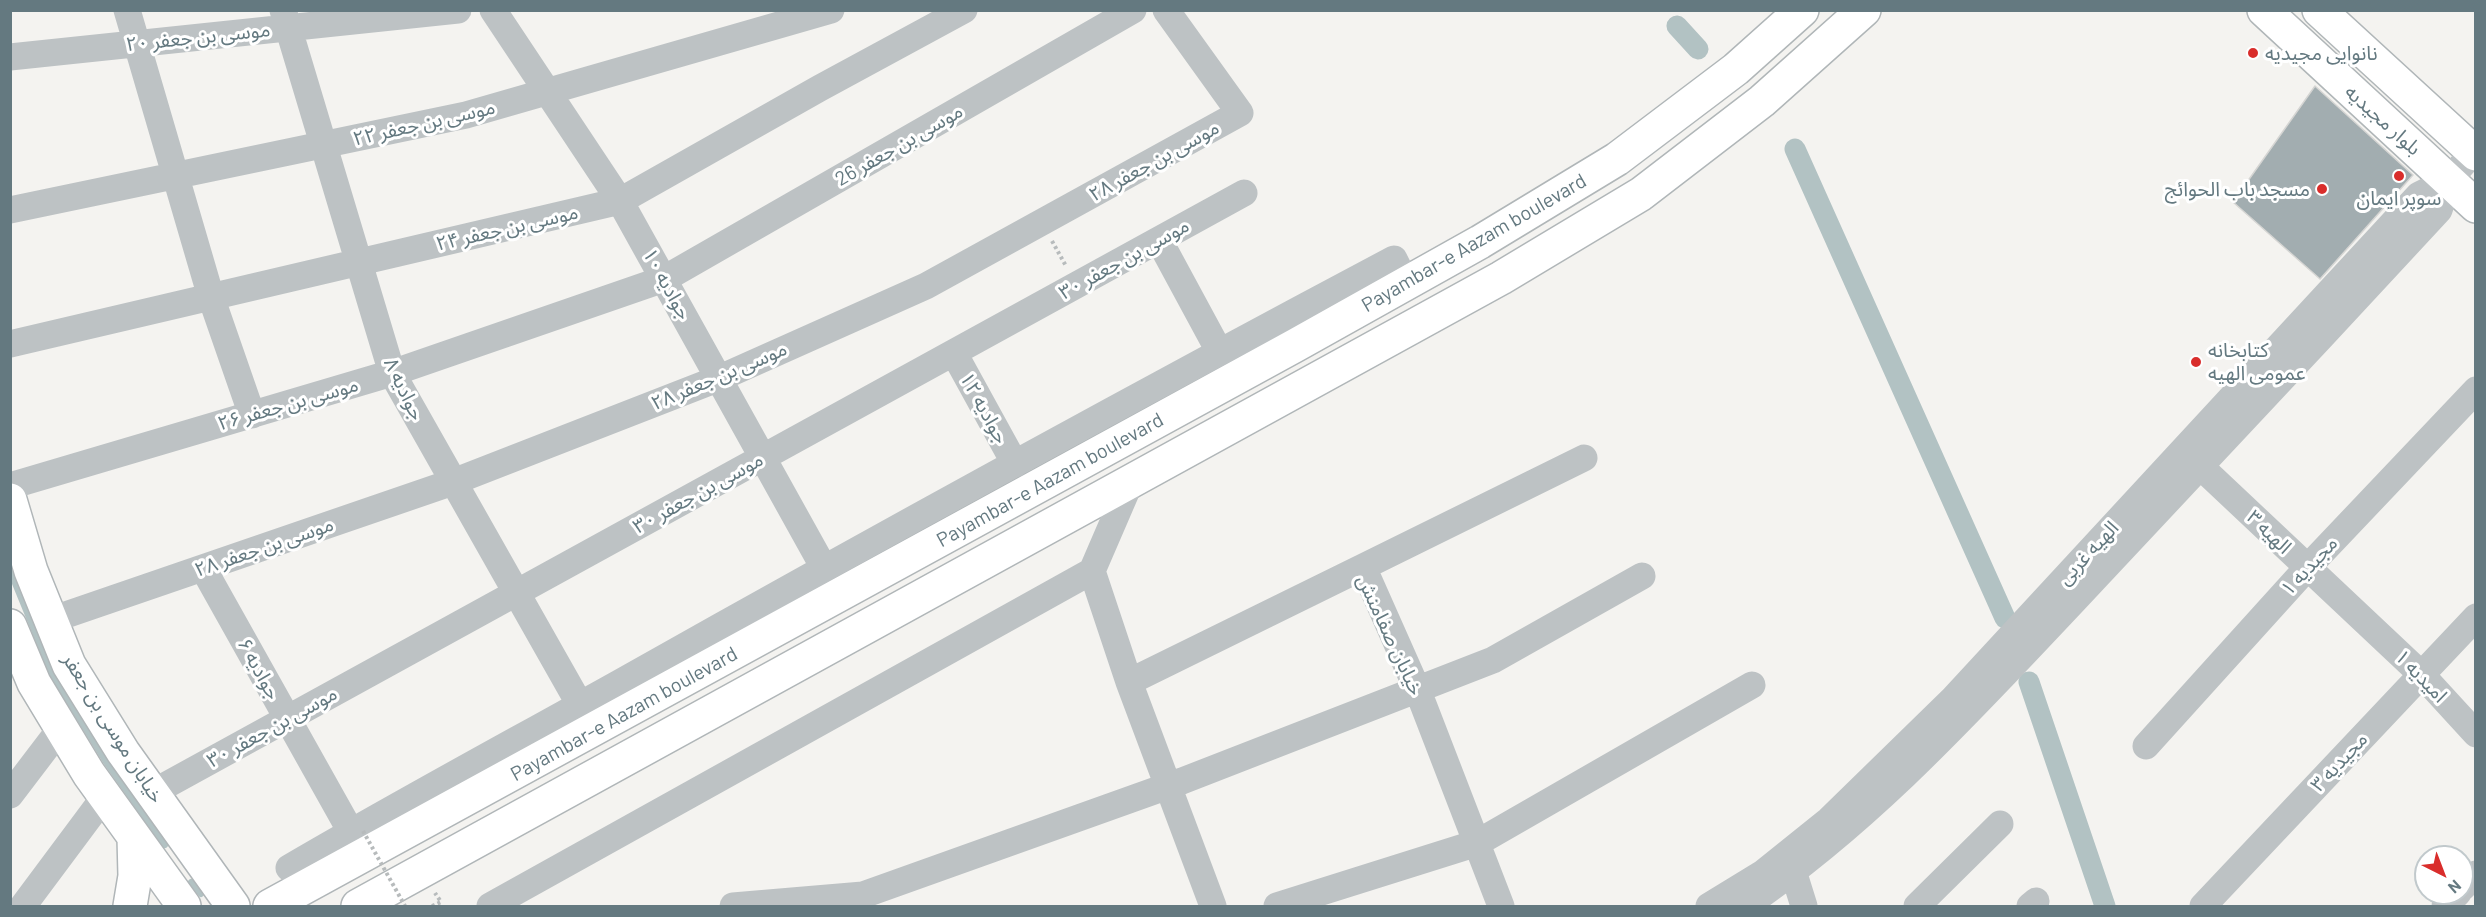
<!DOCTYPE html>
<meta charset="utf-8">
<style>
body{margin:0}
#map{position:relative;width:2486px;height:917px;overflow:hidden;background:#f4f3f0;font-family:Barlow,sans-serif}
canvas{display:block}
.frame{position:absolute;inset:0;border:12px solid #647980;pointer-events:none}
.north{position:absolute;left:2414px;top:845px;width:60px;height:60px;box-sizing:border-box;background:#fff;border:2px solid #c1c9cc;border-radius:50%;rotate:138deg;font-size:16px;font-weight:700;line-height:24px;text-align:center;color:#647980}
.north::after{content:'';display:block;margin:auto;width:21px;height:27px;background:#d92d2b;clip-path:polygon(50% 0,100% 100%,50% 72%,0 100%)}
</style>
<div id="map">
<canvas width="2486" height="917"></canvas>
<div class="frame"></div>
<div class="north">N</div>
</div>
<script>
const c = document.querySelector('canvas').getContext('2d');
c.lineJoin = 'round';
function trace(path, color, width, dash) {
  c.strokeStyle = color;
  c.lineWidth = width;
  c.lineCap = dash ? 'butt' : 'round';
  c.setLineDash(dash || []);
  c.stroke(path);
}
function fillPath(path, color) {
  c.fillStyle = color;
  c.fill(path, 'evenodd');
}
function write(font, color, halo, rows, align = 'center') {
  c.font = font + ' Barlow,"Noto Sans Arabic",sans-serif';
  c.lineWidth = 6;
  c.setLineDash([]);
  c.textBaseline = 'middle';
  c.strokeStyle = halo;
  c.fillStyle = color;
  for (const [text, x, y, turn = 0] of rows) {
    c.save();
    c.translate(x, y);
    c.rotate((+turn || 0) * Math.PI / 180);
    c.textAlign = isNaN(turn) ? turn : align;
    if (halo) c.strokeText(text, 0, 0);
    c.fillText(text, 0, 0);
    c.restore();
  }
}
const stream = new Path2D(`
 M 10,571 L 52,674 L 106,762 L 165,845
 M 191,882 L 201,894`);
const canal = new Path2D(`
 M 1677,26 L 1698,49
 M 1795,149 L 2005,618
 M 2029,682 L 2105,906`);
const building = new Path2D(`
 M 2315,86 L 2413,175 L 2320,279 L 2233,202 Z`);
const path = new Path2D(`
 M 1052,241 L 1066,266
 M 432,906 L 441,902 L 435,893`);
const minor = new Path2D(`
 M 127,10 L 211,297 L 252,415
 M 283,10 L 392,373 L 580,705
 M 493,10 L 620,201 L 824,568
 M 10,57 L 458,10
 M 10,210 L 466,115 L 831,10
 M 1159,240 L 1219,351
 M 10,344 L 620,201 L 820,88 L 964,10
 M 954,353 L 1015,464
 M 2201,467 L 2421,674 L 2476,734
 M 1130,483 L 1092,571 L 1129,682 L 1213,906
 M 10,486 L 392,373 L 664,279 L 1133,10
 M 1363,567 L 1584,458
 M 203,568 L 351,832
 M 51,620 L 453,482 L 720,378 L 926,286 L 1240,113 L 1166,10
 M 1129,682 L 1363,567 L 1418,691 L 1501,906
 M 2146,746 L 2307,568 L 2476,390
 M 152,793 L 1244,193
 M 10,795 L 61,728
 M 289,868 C 398,804 510,744 621,682 C 877,538 1134,397 1394,259 L 1406,283
 M 1794,874 L 1804,906
 M 2462,888 L 2476,874
 M 23,906 L 105,796
 M 490,906 L 1092,571
 M 733,906 L 863,895 L 1182,781 L 1493,660 L 1642,576
 M 1277,906 L 1477,843 L 1752,685
 M 1709,906 L 1763,873 L 1829,820 L 1953,699 L 2419,195 L 2449,180
 M 1745,906 C 1868,823 1969,712 2071,604 C 2194,474 2317,342 2439,210 L 2449,180 L 2476,149
 M 1917,906 L 2000,824
 M 2030,906 L 2036,901
 M 2203,906 L 2476,617
 M 2445,906 L 2458,893`);
const major = new Path2D(`
 M 2264,10 L 2476,206
 M 2319,10 L 2476,154
 M 10,500 L 31,571 L 69,665 L 123,752 L 233,906
 M 10,626 L 34,683 L 89,774 L 184,906
 M 130,906 L 135,876 L 134,837
 M 270,906 L 1296,345 L 1480,242 L 1617,159 L 1736,69 L 1802,10
 M 358,906 L 1501,278 L 1641,194 L 1762,101 L 1864,10`);
const pathBridge = new Path2D(`
 M 363,831 L 405,906`);
const markers = [
 [2253,53,6,"#d92d2b"],
 [2399,176,6,"#d92d2b"],
 [2322,189,6,"#d92d2b"],
 [2196,362,6,"#d92d2b"]
];
const streetNames = [
 ["موسی بن جعفر ۲۰",198,37,-6],
 ["بلوار مجیدیه",2383,120,42],
 ["موسی بن جعفر ۲۲",424,123,-13],
 ["موسی بن جعفر 26",899,145,-30],
 ["موسی بن جعفر ۲۸",1154,161,-29],
 ["موسی بن جعفر ۲۴",507,228,-13],
 ["Payambar-e Aazam boulevard",1474,243,-30],
 ["موسی بن جعفر ۳۰",1124,259,-29],
 ["جوادیه ۱۰",667,284,61],
 ["موسی بن جعفر ۲۸",719,376,-23],
 ["جوادیه ۸",404,389,64],
 ["موسی بن جعفر ۲۶",288,404,-16],
 ["جوادیه ۱۲",984,408,61],
 ["Payambar-e Aazam boulevard",1050,480,-29],
 ["موسی بن جعفر ۳۰",698,493,-29],
 ["الهیه ۳",2269,532,44],
 ["موسی بن جعفر ۲۸",264,547,-19],
 ["الهیه غربی",2088,553,-47],
 ["مجیدیه ۱",2309,566,-47],
 ["خیابان صفامنش",1390,635,65],
 ["جوادیه ۶",259,669,61],
 ["امیدیه ۱",2421,676,46],
 ["Payambar-e Aazam boulevard",624,714,-29],
 ["موسی بن جعفر ۳۰",272,727,-29],
 ["خیابان موسی بن جعفر",113,728,58],
 ["مجیدیه ۳",2339,762,-47]
];
const poiNames = [
 ["نانوایی مجیدیه",2265,53],
 ["مسجد باب الحوائج",2310,189,"right"],
 ["سوپر ایمان",2399,198,"center"],
 ["کتابخانه",2208,350],
 ["عمومی الهیه",2208,373]
];
trace(stream, '#b2c2c3', 6);
trace(canal, '#b2c2c3', 21);
fillPath(building, '#a2adb0');
trace(building, '#d5d5d3', 1.5);
trace(major, '#b0b6b8', 36);
trace(path, '#b7bbbc', 4, [3, 3]);
trace(minor, '#bdc2c4', 27);
trace(major, '#fff', 33);
trace(pathBridge, '#b7bbbc', 4, [3, 3]);
for (const [x, y, r, color] of markers) {
  const dot = new Path2D();
  dot.arc(x, y, r, 0, 2 * Math.PI);
  c.fillStyle = color;
  c.fill(dot);
  trace(dot, '#fff', 2);
}
write('20px', '#647980', '#fff', streetNames);
write('20px', '#647980', '#fff', poiNames, 'left');
</script>
